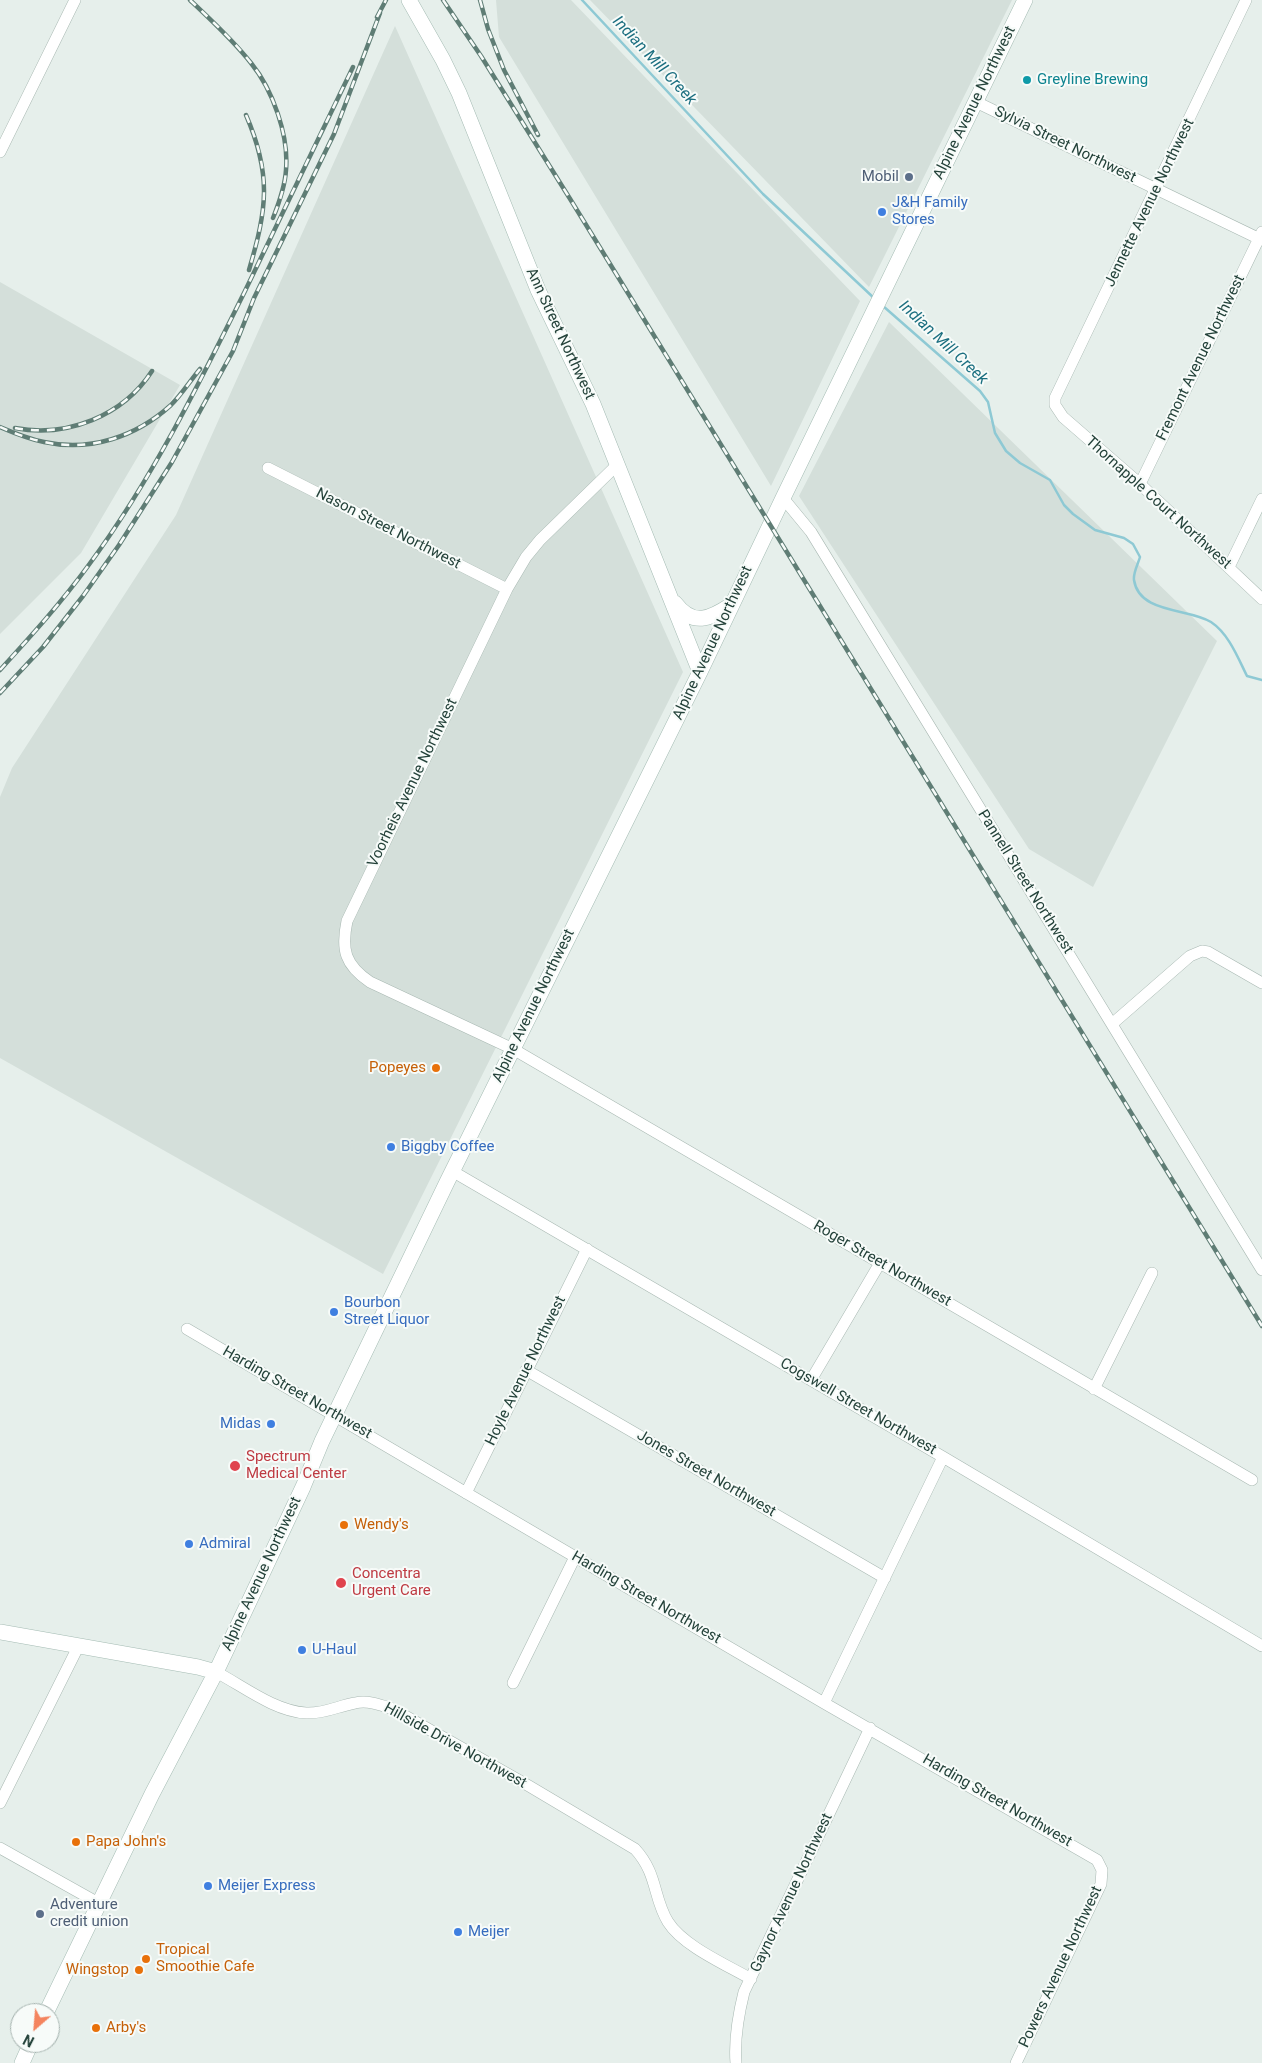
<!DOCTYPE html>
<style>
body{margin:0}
#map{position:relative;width:1262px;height:2063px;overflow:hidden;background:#e6efeb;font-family:Roboto,sans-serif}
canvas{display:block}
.north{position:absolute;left:10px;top:2003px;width:50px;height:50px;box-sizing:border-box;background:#f7fbf9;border:1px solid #a3b1ad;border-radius:50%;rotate:207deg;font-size:14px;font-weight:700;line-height:20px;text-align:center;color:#24423a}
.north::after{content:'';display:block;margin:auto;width:18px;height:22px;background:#f4845f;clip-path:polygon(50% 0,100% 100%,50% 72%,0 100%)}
</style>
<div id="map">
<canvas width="1262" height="2063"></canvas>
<div class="north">N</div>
</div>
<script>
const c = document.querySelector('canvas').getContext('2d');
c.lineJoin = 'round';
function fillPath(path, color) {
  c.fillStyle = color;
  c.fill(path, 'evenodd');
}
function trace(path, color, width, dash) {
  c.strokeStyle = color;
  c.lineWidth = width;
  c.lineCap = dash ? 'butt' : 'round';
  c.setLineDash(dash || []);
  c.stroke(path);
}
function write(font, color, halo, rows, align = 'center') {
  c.font = font + ' Roboto,sans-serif';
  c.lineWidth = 4;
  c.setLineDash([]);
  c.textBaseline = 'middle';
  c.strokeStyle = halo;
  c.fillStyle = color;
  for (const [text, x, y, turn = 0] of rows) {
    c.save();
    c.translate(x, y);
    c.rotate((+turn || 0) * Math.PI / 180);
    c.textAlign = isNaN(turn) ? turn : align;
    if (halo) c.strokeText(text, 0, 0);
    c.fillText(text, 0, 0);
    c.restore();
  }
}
const built = new Path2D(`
 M 496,0 L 571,0 L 860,301 L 771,486 L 499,37 Z
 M 590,0 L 1012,0 L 869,287 Z
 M 395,26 L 683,672 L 383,1274 L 0,1058 L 0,797 L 12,768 L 176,515 Z
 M 0,282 L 180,385 L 81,553 L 0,634 Z
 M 889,322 L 1217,641 L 1093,887 L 1029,849 L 799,496 Z`);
const stream = new Path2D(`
 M 582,0 L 763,194 L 875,299
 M 883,306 L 980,391 L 988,402 L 995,433 L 1006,451 L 1020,463 L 1050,480 L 1064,505 L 1073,514 L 1095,530 L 1124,538 L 1133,544 L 1140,557 C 1138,564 1133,573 1134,580 C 1139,614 1189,608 1211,622 C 1229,634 1238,658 1247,676 L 1262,680`);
const minor = new Path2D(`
 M 1246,0 L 1055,398 L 1055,405 L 1063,417 L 1140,484 L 1262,599
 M 976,102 L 1262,240
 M 0,152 L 75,0
 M 617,465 L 540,540 L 526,557 L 507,589 L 347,921 C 341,950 345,965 370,982 L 513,1049 L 1252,1480
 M 268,468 L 507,589
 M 1140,484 L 1262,232
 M 783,498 L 811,532 L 1262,1270
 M 1229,567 L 1262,499
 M 1112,1024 L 1190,956 L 1202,951 L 1208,952 L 1262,983
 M 452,1171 L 943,1457 L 1262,1646
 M 187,1329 L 824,1703 L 1097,1860 L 1102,1870 L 1101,1884 L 1016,2063
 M 526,1370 L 885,1578
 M 811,1380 L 880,1263
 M 1094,1389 L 1152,1273
 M 466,1493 L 587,1249
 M 216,1672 C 243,1686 274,1711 306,1713 C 324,1714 338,1706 355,1703 C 368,1700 381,1705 393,1709 L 529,1786 L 635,1849 C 658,1874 653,1898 668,1922 C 683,1946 727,1965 751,1979
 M 513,1683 L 575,1557
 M 824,1703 L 943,1457
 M 0,1803 L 79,1645
 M 0,1848 L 100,1904
 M 736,2063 C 734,2038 738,2016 744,1992 L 870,1728`);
const secondary = new Path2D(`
 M 409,0 L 443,60 L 459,93 L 538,290 L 593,404 L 700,672
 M 675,603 C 693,627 710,619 731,605
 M 0,1632 L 198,1667 L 216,1672
 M 46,2013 L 152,1794 L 216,1672 L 303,1487 L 322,1441 L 447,1182 L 700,672 L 783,498 L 1025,0
 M 22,2063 L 31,2043`);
const rail = new Path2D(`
 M 190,0 C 211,20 233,40 251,63 C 273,90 289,136 286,170 C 285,187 279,203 273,218
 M 443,0 L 481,56 L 572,202 L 1262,1326
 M 480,0 L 488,29 L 504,70 L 538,135
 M 377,17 L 386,0
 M 246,115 C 272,175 267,209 249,270
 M 0,427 C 14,433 29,439 44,442 C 90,452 136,437 171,405 C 182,394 190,381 200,369
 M 15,428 C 67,438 123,416 152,371
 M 0,670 C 31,636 61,603 88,566 C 151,481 198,386 245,291 C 281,216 317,141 353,67
 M 0,693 L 43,647 L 83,596 L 119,545 L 172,462 L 233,351 L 254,298 L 334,134 L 380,13`);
const markers = [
 [1027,80,5,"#0f9aa8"],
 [909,177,5,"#5c6f8a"],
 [882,212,5,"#3f7fe0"],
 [436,1068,5,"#e8710a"],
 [391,1147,5,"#3f7fe0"],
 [334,1312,5,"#3f7fe0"],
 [271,1424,5,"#3f7fe0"],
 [235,1466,6,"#e0444e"],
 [344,1525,5,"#e8710a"],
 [189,1544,5,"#3f7fe0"],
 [341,1583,6,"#e0444e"],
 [302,1650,5,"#3f7fe0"],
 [76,1842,5,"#e8710a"],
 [208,1886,5,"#3f7fe0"],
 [40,1914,5,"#5c6f8a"],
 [458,1932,5,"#3f7fe0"],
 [146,1959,5,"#e8710a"],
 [139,1970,5,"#e8710a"],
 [96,2028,5,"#e8710a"]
];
const cultureNames = [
 ["Greyline Brewing",1037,80]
];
const streetNames = [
 ["Alpine Avenue Northwest",975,103,-64],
 ["Sylvia Street Northwest",1065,145,26],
 ["Jennette Avenue Northwest",1150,203,-64],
 ["Ann Street Northwest",560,334,65],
 ["Fremont Avenue Northwest",1201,358,-64],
 ["Thornapple Court Northwest",1158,503,42],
 ["Nason Street Northwest",388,529,27],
 ["Alpine Avenue Northwest",713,643,-65],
 ["Voorheis Avenue Northwest",413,783,-64],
 ["Pannell Street Northwest",1025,882,58],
 ["Alpine Avenue Northwest",534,1006,-64],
 ["Roger Street Northwest",882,1264,30],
 ["Hoyle Avenue Northwest",526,1371,-64],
 ["Harding Street Northwest",297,1393,30],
 ["Cogswell Street Northwest",858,1407,30],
 ["Jones Street Northwest",706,1474,30],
 ["Alpine Avenue Northwest",262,1574,-65],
 ["Harding Street Northwest",646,1598,30],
 ["Hillside Drive Northwest",455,1746,29],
 ["Harding Street Northwest",997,1801,30],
 ["Gaynor Avenue Northwest",792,1893,-65],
 ["Powers Avenue Northwest",1061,1967,-65]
];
const serviceNames = [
 ["Mobil",899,177],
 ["Adventure",50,1905,"left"],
 ["credit union",50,1922,"left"]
];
const shopNames = [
 ["J&H Family",892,203],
 ["Stores",892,220],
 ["Biggby Coffee",401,1147],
 ["Bourbon",344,1303],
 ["Street Liquor",344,1320],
 ["Midas",261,1424,"right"],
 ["Admiral",199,1544],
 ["U-Haul",312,1650],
 ["Meijer Express",218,1886],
 ["Meijer",468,1932]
];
const foodNames = [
 ["Popeyes",426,1068,"right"],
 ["Wendy's",354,1525],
 ["Papa John's",86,1842],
 ["Tropical",156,1950],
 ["Smoothie Cafe",156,1967],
 ["Wingstop",129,1970,"right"],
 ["Arby's",106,2028]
];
const healthNames = [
 ["Spectrum",246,1457],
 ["Medical Center",246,1474],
 ["Concentra",352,1574],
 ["Urgent Care",352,1591]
];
const waterNames = [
 ["Indian Mill Creek",654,61,47],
 ["Indian Mill Creek",943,343,43]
];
fillPath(built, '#d4dfda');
trace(stream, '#8ec9d4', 2.5);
trace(minor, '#a8b8b2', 12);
trace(secondary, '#a4bbb3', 16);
trace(minor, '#fff', 11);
trace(secondary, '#fff', 15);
trace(rail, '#5f7d75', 4.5);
trace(rail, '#f7fbf9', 2.5, [8]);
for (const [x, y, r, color] of markers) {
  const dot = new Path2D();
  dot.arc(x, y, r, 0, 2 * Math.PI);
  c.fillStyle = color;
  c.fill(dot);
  trace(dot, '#f7fbf9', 2);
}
write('15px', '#0d838f', '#f7fbf9', cultureNames, 'left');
write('15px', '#24423a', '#f7fbf9', streetNames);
write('15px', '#4e5e75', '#f7fbf9', serviceNames, 'right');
write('15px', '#366cbe', '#f7fbf9', shopNames, 'left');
write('15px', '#c56008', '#f7fbf9', foodNames, 'left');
write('15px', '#be3a42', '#f7fbf9', healthNames, 'left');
write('italic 16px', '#1c6f80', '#f7fbf9', waterNames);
</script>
